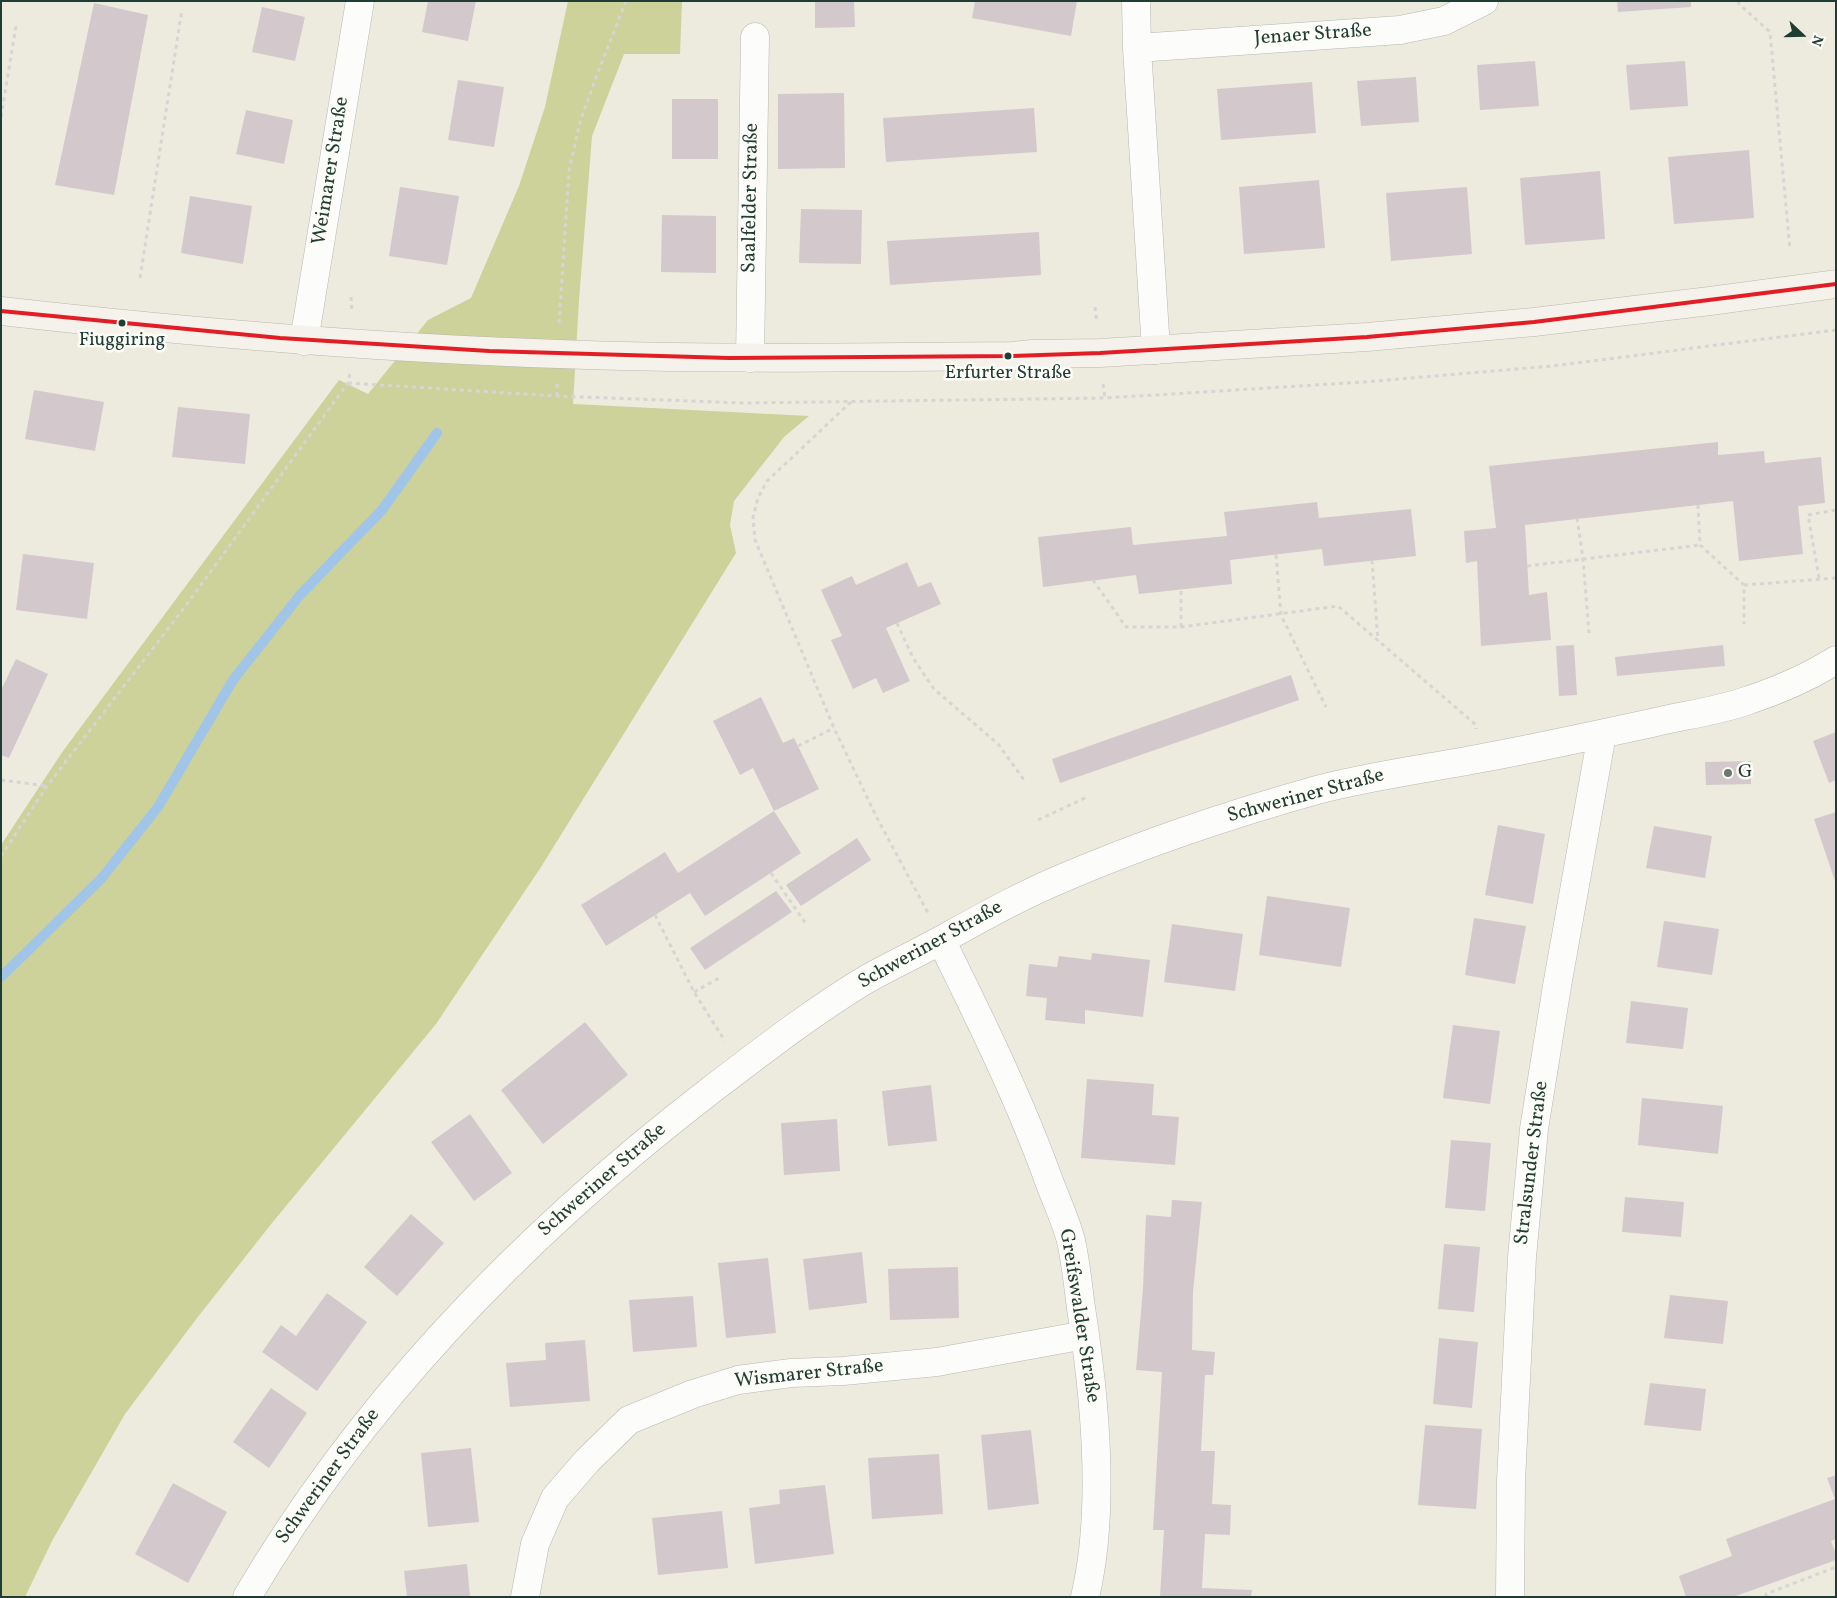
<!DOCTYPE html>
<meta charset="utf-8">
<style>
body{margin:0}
#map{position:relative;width:1837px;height:1598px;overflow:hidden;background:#edeade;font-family:Vollkorn,serif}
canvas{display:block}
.frame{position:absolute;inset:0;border:2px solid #1f3d34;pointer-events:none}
.north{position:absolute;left:1777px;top:10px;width:50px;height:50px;-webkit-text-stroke:4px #fdfcf7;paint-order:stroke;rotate:111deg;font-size:14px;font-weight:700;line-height:20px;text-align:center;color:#1f3d34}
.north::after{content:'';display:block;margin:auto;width:18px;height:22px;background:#1f3d34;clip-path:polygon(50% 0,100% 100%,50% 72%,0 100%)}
</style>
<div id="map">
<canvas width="1837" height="1598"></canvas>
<div class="frame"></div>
<div class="north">N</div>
</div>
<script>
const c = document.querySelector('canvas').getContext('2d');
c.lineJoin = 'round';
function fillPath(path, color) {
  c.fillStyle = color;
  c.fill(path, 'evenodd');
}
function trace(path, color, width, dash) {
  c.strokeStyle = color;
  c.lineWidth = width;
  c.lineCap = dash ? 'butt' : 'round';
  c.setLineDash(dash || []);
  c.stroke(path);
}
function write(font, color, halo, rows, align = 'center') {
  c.font = font + ' Vollkorn,serif';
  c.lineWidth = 5;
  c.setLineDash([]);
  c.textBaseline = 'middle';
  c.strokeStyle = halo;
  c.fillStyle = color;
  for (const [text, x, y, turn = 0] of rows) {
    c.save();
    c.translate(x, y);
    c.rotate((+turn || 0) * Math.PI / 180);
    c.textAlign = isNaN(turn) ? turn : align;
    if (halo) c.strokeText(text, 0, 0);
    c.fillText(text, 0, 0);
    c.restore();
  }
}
const green = new Path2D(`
 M 568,1 L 682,1 L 680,54 L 624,54 L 592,136 L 579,300 L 573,404 L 809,416 L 784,437 L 734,501 L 730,525 L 736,553 L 541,867 L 436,1024 L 272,1223 L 197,1318 L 125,1414 L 52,1541 L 25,1597 L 1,1597 L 1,845 L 63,751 L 339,380 L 368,394 L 428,320 L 471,298 L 519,186 L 545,107 Z`);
const stream = new Path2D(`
 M 1,977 L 101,879 L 158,807 L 233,680 L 300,595 L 382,510 L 437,433`);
const building = new Path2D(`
 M 428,1 L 476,1 L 468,41 L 422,32 Z
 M 815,1 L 854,1 L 855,27 L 815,28 Z
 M 975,1 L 1077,1 L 1071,36 L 972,18 Z
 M 1617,1 L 1691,1 L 1691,7 L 1618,12 Z
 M 94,3 L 148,15 L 114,195 L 55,185 Z
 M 262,7 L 305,17 L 295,61 L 252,52 Z
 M 1535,61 L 1539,106 L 1480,110 L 1477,65 Z
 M 1685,61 L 1688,106 L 1630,110 L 1626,65 Z
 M 1416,77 L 1419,122 L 1361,126 L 1357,81 Z
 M 458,80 L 504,87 L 494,147 L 448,140 Z
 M 1312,82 L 1316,133 L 1221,140 L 1217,89 Z
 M 844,93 L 845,168 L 778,169 L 778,94 Z
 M 672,99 L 718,99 L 718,159 L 672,159 Z
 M 1034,108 L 1037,152 L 886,162 L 883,118 Z
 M 246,110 L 293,120 L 284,164 L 236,154 Z
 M 1749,150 L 1754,218 L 1674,224 L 1668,157 Z
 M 1600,171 L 1605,239 L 1525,245 L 1520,178 Z
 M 1319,180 L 1325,248 L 1244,254 L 1239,187 Z
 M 400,187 L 459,196 L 447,265 L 389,256 Z
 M 1467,187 L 1472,254 L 1391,261 L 1386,193 Z
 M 190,196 L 252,206 L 243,264 L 181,253 Z
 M 801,209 L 862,210 L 861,264 L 799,263 Z
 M 662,215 L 716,216 L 716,273 L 661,272 Z
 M 1039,232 L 1041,275 L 890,285 L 887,241 Z
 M 34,390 L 104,402 L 95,451 L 25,439 Z
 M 178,407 L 250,414 L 245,464 L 172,457 Z
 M 1718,442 L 1718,455 L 1764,451 L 1765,463 L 1821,457 L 1825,503 L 1798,506 L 1803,554 L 1739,561 L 1733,501 L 1525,525 L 1529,595 L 1547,592 L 1551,640 L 1481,646 L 1477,561 L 1466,563 L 1464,531 L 1496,528 L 1489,466 Z
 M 1317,502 L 1319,518 L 1411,509 L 1416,556 L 1324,566 L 1322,549 L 1230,560 L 1232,584 L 1139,594 L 1136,575 L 1043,587 L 1038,537 L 1131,527 L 1133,545 L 1227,536 L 1224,512 Z
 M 23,554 L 94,563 L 87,619 L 16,610 Z
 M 907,562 L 918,587 L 931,582 L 941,604 L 886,628 L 910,681 L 883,693 L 876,678 L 853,689 L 831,640 L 842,636 L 821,590 L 852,576 L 856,585 Z
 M 1574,645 L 1577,695 L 1559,696 L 1556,646 Z
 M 1723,645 L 1725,666 L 1617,676 L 1615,657 Z
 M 16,659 L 48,674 L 9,758 L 1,755 L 1,690 Z
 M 1291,675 L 1299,700 L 1060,783 L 1052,759 Z
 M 761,697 L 783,743 L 794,738 L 819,789 L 774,811 L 753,768 L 740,775 L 713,721 Z
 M 1836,732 L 1836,780 L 1829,783 L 1813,741 Z
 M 1751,761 L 1751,784 L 1706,785 L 1705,762 Z
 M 774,811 L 801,853 L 705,916 L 690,893 L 606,946 L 581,905 L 665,852 L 678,873 Z
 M 1836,812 L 1836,881 L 1835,881 L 1814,819 Z
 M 1498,825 L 1545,834 L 1533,904 L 1485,895 Z
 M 1654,826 L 1712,836 L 1705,878 L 1646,868 Z
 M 857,838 L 871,860 L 801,906 L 786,885 Z
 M 776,891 L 792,912 L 705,970 L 690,948 Z
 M 1267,896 L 1350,908 L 1341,967 L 1259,955 Z
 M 1474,918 L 1526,926 L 1515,984 L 1465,975 Z
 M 1664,921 L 1719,929 L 1712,975 L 1657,967 Z
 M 1172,924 L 1243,934 L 1235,991 L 1164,982 Z
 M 1092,953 L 1150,960 L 1143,1017 L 1085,1010 L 1085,1024 L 1045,1020 L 1047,998 L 1026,996 L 1029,964 L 1057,967 L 1059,956 L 1091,960 Z
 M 1631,1001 L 1688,1008 L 1683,1049 L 1626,1043 Z
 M 585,1022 L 628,1075 L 543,1144 L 501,1090 Z
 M 1453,1025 L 1500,1031 L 1490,1104 L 1443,1098 Z
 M 1087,1079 L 1154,1084 L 1152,1115 L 1179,1117 L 1175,1165 L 1081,1158 Z
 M 931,1085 L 937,1141 L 888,1146 L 882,1091 Z
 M 1642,1098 L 1723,1106 L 1718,1154 L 1638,1145 Z
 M 470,1114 L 512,1173 L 474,1201 L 431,1142 Z
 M 837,1119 L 840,1171 L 784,1175 L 781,1123 Z
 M 1451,1140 L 1491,1143 L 1485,1211 L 1445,1208 Z
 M 1625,1197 L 1684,1202 L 1681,1237 L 1622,1232 Z
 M 1172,1200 L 1202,1202 L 1193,1292 L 1192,1350 L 1215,1352 L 1213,1375 L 1205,1375 L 1201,1451 L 1215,1451 L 1212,1504 L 1231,1505 L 1230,1535 L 1205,1534 L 1202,1588 L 1252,1590 L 1251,1597 L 1160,1597 L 1164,1530 L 1153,1530 L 1162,1372 L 1136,1370 L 1143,1288 L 1146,1215 L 1171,1217 Z
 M 411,1214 L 444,1243 L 397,1296 L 364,1267 Z
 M 1444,1244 L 1480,1247 L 1474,1312 L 1438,1309 Z
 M 862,1252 L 867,1303 L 809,1310 L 803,1259 Z
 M 768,1258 L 776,1333 L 726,1338 L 718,1263 Z
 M 958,1267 L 959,1318 L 890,1320 L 888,1269 Z
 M 327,1293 L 367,1322 L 317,1391 L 262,1352 L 281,1325 L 296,1336 Z
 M 1670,1295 L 1728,1301 L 1723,1344 L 1664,1338 Z
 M 693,1296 L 697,1347 L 633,1352 L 629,1300 Z
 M 1439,1338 L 1478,1342 L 1472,1408 L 1433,1404 Z
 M 585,1340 L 590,1401 L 510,1407 L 506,1363 L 546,1360 L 545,1343 Z
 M 1650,1383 L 1706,1389 L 1701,1431 L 1644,1425 Z
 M 271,1388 L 307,1413 L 269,1468 L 233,1442 Z
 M 1425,1425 L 1482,1429 L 1476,1509 L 1418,1505 Z
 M 1031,1430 L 1039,1504 L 988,1510 L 981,1435 Z
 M 471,1448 L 479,1522 L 428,1527 L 421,1453 Z
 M 939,1454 L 943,1514 L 872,1519 L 868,1458 Z
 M 1836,1475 L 1836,1539 L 1831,1541 L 1836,1554 L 1836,1560 L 1733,1597 L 1686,1597 L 1679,1576 L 1732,1556 L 1726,1539 L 1835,1499 L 1827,1478 Z
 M 173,1483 L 227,1512 L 188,1583 L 135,1554 Z
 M 825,1485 L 834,1554 L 755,1564 L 749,1508 L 780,1504 L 779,1490 Z
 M 722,1511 L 728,1568 L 658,1575 L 652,1518 Z
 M 467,1564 L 470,1597 L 407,1597 L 404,1571 Z`);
const path = new Path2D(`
 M 1738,1 L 1739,4 L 1770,32 L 1790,250
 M 1,117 L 16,26
 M 140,278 L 182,9
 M 351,297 L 352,312
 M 1095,307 L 1097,323
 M 559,323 L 569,171 L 580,122 L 596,77 L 626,1
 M 348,383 L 557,396 L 744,403 L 1105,398 L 1364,382 L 1552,366 L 1836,330
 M 1103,384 L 1105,398
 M 557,396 L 557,384
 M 851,402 L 767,481 L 758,498 L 753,517 L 755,540 L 834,728 L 876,816 L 928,913
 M 1698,505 L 1700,545 L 1744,585 L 1744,624
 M 1577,518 L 1583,559 L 1589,633
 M 1276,555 L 1281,615 L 1326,707
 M 1372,560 L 1378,641
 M 1527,566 L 1700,545
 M 1819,578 L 1808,515 L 1836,510
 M 1093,580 L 1126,627 L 1181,627 L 1338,606 L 1476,725 L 1476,729
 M 1744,585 L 1836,578
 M 897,623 L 913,658 L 934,689 L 998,744 L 1024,780
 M 1181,627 L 1181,589
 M 798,746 L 834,728
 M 1,780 L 47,786
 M 1038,820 L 1087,797
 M 1,856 L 47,786 L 187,604 L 348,383 L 350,373
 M 771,873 L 806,924
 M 655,915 L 694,992 L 725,1041
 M 694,992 L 719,978
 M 1766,1597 L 1766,1594 L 1836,1567`);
const minor = new Path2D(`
 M 1136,1 L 1137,48 L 1156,350
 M 1137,48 L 1400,30 L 1444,21 L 1484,1
 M 304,341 L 360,1
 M 750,358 L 755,37
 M 941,940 C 980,1019 1019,1098 1049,1181 C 1056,1200 1066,1221 1071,1241 C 1076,1263 1078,1286 1081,1308 C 1095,1397 1106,1509 1085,1597
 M 247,1597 C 364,1398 529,1230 711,1090 C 761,1052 812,1012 867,979 C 892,965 918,953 943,939 C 983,917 1022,895 1063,878 C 1145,843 1231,814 1317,790 C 1370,776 1424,769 1477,759 C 1537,748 1596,735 1656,722 C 1686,715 1719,711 1749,700 C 1779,690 1809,677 1836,660
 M 525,1597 L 535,1544 L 555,1498 L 587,1461 L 629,1420 L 693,1394 L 738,1380 L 791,1373 L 843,1371 L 937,1362 L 1085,1335
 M 1510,1597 L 1511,1481 L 1522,1257 L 1534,1129 L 1557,986 L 1602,734`);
const secondary = new Path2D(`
 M 1,311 C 187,332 373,348 559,354 C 710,360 861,357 1012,356 L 1033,354 L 1100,353 L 1367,337 L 1534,322 L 1710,301 L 1836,284`);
const bus1 = new Path2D(`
 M 1,311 L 280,338 L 489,351 L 729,358 L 1012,356 L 1100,353 L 1367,337 L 1534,322 L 1836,284`);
const markers = [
 [122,323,4.5,"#1f3d34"],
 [1008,356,4.5,"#1f3d34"],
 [1728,773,5,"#677a70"]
];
const busNames = [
 ["Fiuggiring",122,342],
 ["Erfurter Straße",1008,375]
];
const streetNames = [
 ["Jenaer Straße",1313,36,-4],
 ["Weimarer Straße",332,171,-81],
 ["Saalfelder Straße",752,198,-89],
 ["Schweriner Straße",1306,797,-15],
 ["Schweriner Straße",931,946,-29],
 ["Stralsunder Straße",1533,1163,-83],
 ["Schweriner Straße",603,1181,-41],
 ["Greifswalder Straße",1078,1316,81],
 ["Wismarer Straße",809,1375,-6],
 ["Schweriner Straße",329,1477,-54]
];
const poiNames = [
 ["G",1738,773]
];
fillPath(green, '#ccd299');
trace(stream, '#a1c4e9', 10);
fillPath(building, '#d3c9cc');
trace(minor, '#b8b8b0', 29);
trace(secondary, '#b8b8b0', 29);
trace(path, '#d5d6d3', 3, [4, 4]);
trace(minor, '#fcfcfa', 28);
trace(secondary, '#f5f2ec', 28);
trace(bus1, '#e11e26', 4);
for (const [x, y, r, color] of markers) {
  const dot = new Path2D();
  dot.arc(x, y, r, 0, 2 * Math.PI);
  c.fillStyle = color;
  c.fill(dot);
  trace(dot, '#fdfcf7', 2);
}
write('19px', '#1f3d34', '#fdfcf7', busNames);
write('20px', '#1f3d34', '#fdfcf7', streetNames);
write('20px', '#1f3d34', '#fdfcf7', poiNames, 'left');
</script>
